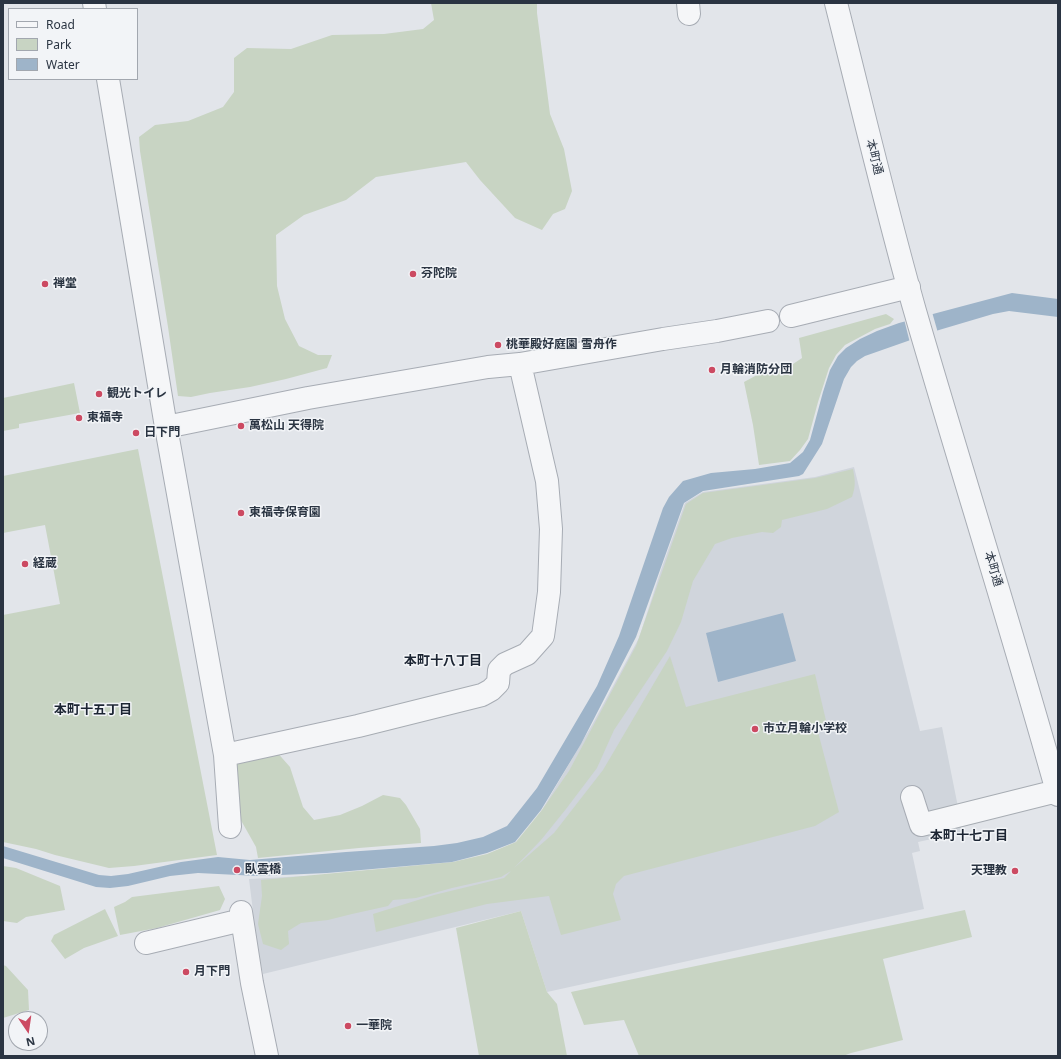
<!DOCTYPE html>
<meta charset="utf-8">
<style>
body{margin:0}
#map{position:relative;width:1061px;height:1059px;overflow:hidden;background:#e2e5ea;font-family:"Noto Sans",sans-serif}
canvas{display:block}
.frame{position:absolute;inset:0;border:4px solid #2a3442;pointer-events:none}
.legend{position:absolute;left:8px;top:8px;width:130px;height:72px;box-sizing:border-box;background:#f2f4f7;border:1px solid #a2a7af;margin:0;padding:5px 7px;list-style:none;font-size:12px;color:#2a3442}
.legend li{display:flex;align-items:center;gap:8px;height:20px}
.legend b{width:20px;border:1px solid #a2a7af}
.north{position:absolute;left:8px;top:1011px;width:40px;height:40px;box-sizing:border-box;background:#f2f4f7;border:1px solid #a2a7af;border-radius:50%;rotate:167deg;font-size:11px;font-weight:700;line-height:16px;text-align:center;color:#2a3442}
.north::after{content:'';display:block;margin:auto;width:14px;height:18px;background:#cc4a62;clip-path:polygon(50% 0,100% 100%,50% 72%,0 100%)}
</style>
<div id="map">
<canvas width="1061" height="1059"></canvas>
<div class="frame"></div>
<ul class="legend">
<li><b style="height:5px;background:#f5f6f8"></b>Road</li>
<li><b style="height:11px;background:#c8d4c3"></b>Park</li>
<li><b style="height:11px;background:#9eb4c9"></b>Water</li>
</ul>
<div class="north">N</div>
</div>
<script>
const c = document.querySelector('canvas').getContext('2d');
c.lineJoin = 'round';
function fillPath(path, color) {
  c.fillStyle = color;
  c.fill(path, 'evenodd');
}
function trace(path, color, width, dash) {
  c.strokeStyle = color;
  c.lineWidth = width;
  c.lineCap = dash ? 'butt' : 'round';
  c.setLineDash(dash || []);
  c.stroke(path);
}
function write(font, color, halo, rows, align = 'center') {
  c.font = font + ' "Noto Sans","Noto Sans JP",sans-serif';
  c.lineWidth = 3;
  c.setLineDash([]);
  c.textBaseline = 'middle';
  c.strokeStyle = halo;
  c.fillStyle = color;
  for (const [text, x, y, turn = 0] of rows) {
    c.save();
    c.translate(x, y);
    c.rotate((+turn || 0) * Math.PI / 180);
    c.textAlign = isNaN(turn) ? turn : align;
    if (halo) c.strokeText(text, 0, 0);
    c.fillText(text, 0, 0);
    c.restore();
  }
}
const built = new Path2D(`
 M 854,467 L 920,731 L 942,727 L 963,832 L 918,842 L 920,851 L 912,853 L 924,909 L 547,992 L 521,911 L 263,974 L 250,917 L 253,911 L 249,879 L 360,873 L 453,864 L 487,856 L 517,843 L 542,810 L 592,725 L 639,638 L 661,570 L 685,503 L 703,492 L 815,477 Z`);
const green = new Path2D(`
 M 431,3 L 537,3 L 537,13 L 550,114 L 564,149 L 572,191 L 565,209 L 553,214 L 542,230 L 515,218 L 480,180 L 466,162 L 376,177 L 346,200 L 304,215 L 276,235 L 277,286 L 285,319 L 299,346 L 318,355 L 332,355 L 327,368 L 286,379 L 250,387 L 210,393 L 191,397 L 178,396 L 168,327 L 140,151 L 139,137 L 155,125 L 188,121 L 223,107 L 234,92 L 234,58 L 247,48 L 291,49 L 332,35 L 384,34 L 423,29 L 434,20 Z
 M 886,314 L 894,319 L 890,324 L 875,329 L 845,345 L 836,355 L 829,368 L 818,402 L 808,439 L 800,450 L 790,461 L 759,465 L 753,425 L 744,382 L 757,375 L 770,371 L 788,369 L 793,364 L 802,358 L 799,338 Z
 M 74,383 L 80,413 L 19,424 L 19,428 L 3,431 L 3,398 Z
 M 138,449 L 217,855 L 134,866 L 109,868 L 55,855 L 36,849 L 3,842 L 3,615 L 60,604 L 45,525 L 3,533 L 3,476 Z
 M 853,469 C 855,480 856,486 852,497 L 827,509 L 782,520 L 781,527 L 773,533 L 762,532 L 732,538 L 715,544 L 693,581 L 681,622 L 667,651 L 614,730 L 597,768 L 566,809 L 541,840 L 514,868 L 554,833 L 603,770 L 670,656 L 686,707 L 815,674 L 828,729 L 818,732 L 839,812 L 815,826 L 624,876 L 616,884 L 613,894 L 621,920 L 561,935 L 549,896 L 487,904 L 376,932 L 373,914 L 434,895 L 504,878 L 511,871 L 501,877 L 452,888 L 416,898 L 393,900 L 388,906 L 352,914 L 328,920 L 301,923 L 288,931 L 289,944 L 281,950 L 263,944 L 258,924 L 262,896 L 261,880 L 453,862 L 487,854 L 516,842 L 542,810 L 569,771 L 636,646 L 686,504 L 703,493 L 815,478 Z
 M 275,750 L 290,767 L 303,807 L 314,820 L 340,815 L 362,806 L 383,795 L 400,798 L 406,805 L 420,829 L 421,843 L 359,848 L 258,858 L 256,847 L 238,815 L 236,760 Z
 M 3,866 L 16,868 L 60,886 L 65,910 L 26,917 L 17,923 L 3,921 Z
 M 219,886 L 225,899 L 220,910 L 157,928 L 120,935 L 114,907 L 125,902 L 132,897 Z
 M 105,909 L 118,936 L 84,948 L 65,959 L 51,941 L 54,935 Z
 M 965,910 L 972,937 L 883,959 L 903,1040 L 851,1053 L 843,1056 L 639,1056 L 624,1020 L 584,1025 L 571,992 Z
 M 521,911 L 547,992 L 557,1004 L 567,1056 L 479,1056 L 456,928 Z
 M 3,965 L 6,966 L 28,990 L 29,1010 L 3,1018 Z`);
const water = new Path2D(`
 M 1012,293 L 1058,299 L 1058,317 L 1009,311 L 993,314 L 939,330 L 865,356 L 857,361 L 851,367 L 844,379 L 822,444 L 803,474 L 799,476 L 703,491 L 684,503 L 636,637 L 581,744 L 541,810 L 515,842 L 487,853 L 452,862 L 327,873 L 258,876 L 198,873 L 170,876 L 128,886 L 110,888 L 96,887 L 3,858 L 3,846 L 99,875 L 111,876 L 128,874 L 181,862 L 218,857 L 250,860 L 346,852 L 434,846 L 457,843 L 483,837 L 507,826 L 537,788 L 597,686 L 619,636 L 663,508 L 669,497 L 683,481 L 711,473 L 755,469 L 790,463 L 803,452 L 810,440 L 823,392 L 830,370 L 838,356 L 846,348 L 860,339 L 877,331 L 899,323 Z
 M 783,613 L 796,661 L 718,682 L 706,633 Z`);
const pier = new Path2D(`
 M 932,312 L 938,333 L 910,343 L 904,319 Z`);
const minor = new Path2D(`
 M 94,3 L 95,9
 M 688,3 L 689,14
 M 836,3 C 862,106 886,209 915,311 C 962,473 1013,633 1058,795
 M 108,79 L 166,427 L 225,755 L 230,827
 M 791,316 L 909,287
 M 166,427 L 308,398 L 488,367 L 520,364 L 663,339 L 717,331 L 768,321
 M 225,755 L 358,726 L 482,695 L 491,690 L 498,683 L 499,670 L 505,664 L 527,654 L 543,636 L 549,592 L 551,529 L 547,481 L 520,364
 M 912,797 L 921,825 L 1057,791
 M 241,912 L 252,983 L 267,1056
 M 146,943 L 242,920`);
const markers = [
 [413,274,4,"#cc4a62"],
 [45,284,4,"#cc4a62"],
 [498,345,4,"#cc4a62"],
 [712,370,4,"#cc4a62"],
 [99,394,4,"#cc4a62"],
 [79,418,4,"#cc4a62"],
 [241,426,4,"#cc4a62"],
 [136,433,4,"#cc4a62"],
 [241,513,4,"#cc4a62"],
 [25,564,4,"#cc4a62"],
 [755,729,4,"#cc4a62"],
 [237,870,4,"#cc4a62"],
 [1015,871,4,"#cc4a62"],
 [186,972,4,"#cc4a62"],
 [348,1026,4,"#cc4a62"]
];
const streetNames = [
 ["本町通",874,157,76],
 ["本町通",993,569,73]
];
const poiNames = [
 ["芬陀院",421,274],
 ["禅堂",53,284],
 ["桃華殿好庭園 雪舟作",506,345],
 ["月輪消防分団",720,370],
 ["観光トイレ",107,394],
 ["東福寺",87,418],
 ["萬松山 天得院",249,426],
 ["日下門",144,433],
 ["東福寺保育園",249,513],
 ["経蔵",33,564],
 ["市立月輪小学校",763,729],
 ["臥雲橋",245,870],
 ["天理教",1007,871,"right"],
 ["月下門",194,972],
 ["一華院",356,1026]
];
const neighbourhoodNames = [
 ["本町十八丁目",443,661],
 ["本町十五丁目",93,710],
 ["本町十七丁目",969,836]
];
fillPath(built, '#d0d5dc');
fillPath(green, '#c8d4c3');
fillPath(water, '#9eb4c9');
fillPath(pier, '#e2e5ea');
trace(minor, '#a7acb4', 24);
trace(minor, '#f5f6f8', 22);
for (const [x, y, r, color] of markers) {
  const dot = new Path2D();
  dot.arc(x, y, r, 0, 2 * Math.PI);
  c.fillStyle = color;
  c.fill(dot);
  trace(dot, '#f2f4f7', 1.5);
}
write('12px', '#2a3442', '#f2f4f7', streetNames);
write('bold 12px', '#2a3442', '#f2f4f7', poiNames, 'left');
write('bold 13px', '#1c2533', '#f2f4f7', neighbourhoodNames);
</script>
